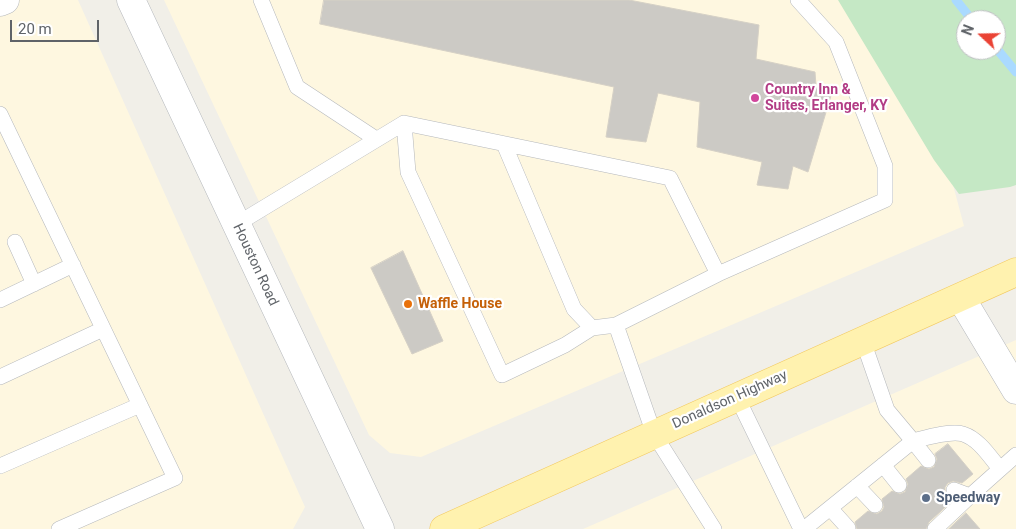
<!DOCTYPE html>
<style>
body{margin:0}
#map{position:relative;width:1016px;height:529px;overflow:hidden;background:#f1efe8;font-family:Roboto,sans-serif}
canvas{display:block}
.north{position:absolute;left:956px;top:10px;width:50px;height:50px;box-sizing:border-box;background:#fff;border:1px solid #bfc1c3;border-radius:50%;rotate:291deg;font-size:14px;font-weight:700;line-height:20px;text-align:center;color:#5f6368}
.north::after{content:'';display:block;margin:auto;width:18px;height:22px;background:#ea4335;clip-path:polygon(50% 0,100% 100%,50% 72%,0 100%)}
.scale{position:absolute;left:10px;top:20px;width:89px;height:22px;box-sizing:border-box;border:2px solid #5f6368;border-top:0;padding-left:6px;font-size:15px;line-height:18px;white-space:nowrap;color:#5f6368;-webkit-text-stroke:4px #fff;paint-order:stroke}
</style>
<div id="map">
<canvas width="1016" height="529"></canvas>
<div class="north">N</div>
<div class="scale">20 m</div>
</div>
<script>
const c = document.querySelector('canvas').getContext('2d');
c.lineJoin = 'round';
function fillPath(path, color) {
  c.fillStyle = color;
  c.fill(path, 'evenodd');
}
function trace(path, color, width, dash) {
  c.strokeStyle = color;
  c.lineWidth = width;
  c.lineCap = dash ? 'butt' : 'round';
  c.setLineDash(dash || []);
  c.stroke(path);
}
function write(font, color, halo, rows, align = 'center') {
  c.font = font + ' Roboto,sans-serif';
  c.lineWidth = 4.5;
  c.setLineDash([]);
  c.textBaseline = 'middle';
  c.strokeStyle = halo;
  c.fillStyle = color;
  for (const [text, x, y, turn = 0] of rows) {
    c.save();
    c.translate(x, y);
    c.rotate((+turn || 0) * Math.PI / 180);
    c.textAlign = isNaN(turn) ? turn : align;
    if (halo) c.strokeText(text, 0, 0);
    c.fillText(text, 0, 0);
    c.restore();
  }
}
const commercial = new Path2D(`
 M 0,0 L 78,0 L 305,507 L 293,529 L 0,529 Z
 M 164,0 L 984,0 L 918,54 L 964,226 L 421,457 L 390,453 L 369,435 Z
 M 1016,340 L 1016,529 L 583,529 Z`);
const green = new Path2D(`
 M 838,0 L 1016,0 L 1016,185 L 1010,187 L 959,194 L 934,160 ZM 966,20 L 996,20 L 996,50 L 966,50 Z`);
const stream = new Path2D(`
 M 956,0 L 972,20
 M 996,48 L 1016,72`);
const building = new Path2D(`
 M 324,0 L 629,0 L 759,25 L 756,59 L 815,72 L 816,86 L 833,89 L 808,172 L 793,166 L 788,189 L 757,185 L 762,162 L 697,147 L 700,102 L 658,93 L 646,142 L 606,137 L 614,87 L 320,24 Z
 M 403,251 L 443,341 L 412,354 L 371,268 Z
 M 948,444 L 973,474 L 962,483 L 953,481 L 948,483 L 945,487 L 945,492 L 947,496 L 953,500 L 929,522 L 926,529 L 857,529 L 855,522 L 868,511 L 877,514 L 882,511 L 884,507 L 882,499 L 892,491 L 900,494 L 905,492 L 908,484 L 906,479 L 921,466 L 929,469 L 934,467 L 937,459 L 935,454 Z
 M 966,513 L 980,529 L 949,529 Z`);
const lane = new Path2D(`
 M 261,0 L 297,87 L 376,139
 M 0,114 L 175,478 L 59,529
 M 404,123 L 408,172 L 502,375 L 565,345 L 592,328
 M 504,144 L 574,309 L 592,328 L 616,325
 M 237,224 L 404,123 L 670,178 L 718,274 L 885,200 L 885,166 L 836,42 L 798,0
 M 15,242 L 34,284
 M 0,300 L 73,265
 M 0,377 L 103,329
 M 737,397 L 801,529
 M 928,460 L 913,441 C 925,438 951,430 963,434 C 979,439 990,457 1000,469
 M 883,465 L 899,485
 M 0,466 L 140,405
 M 857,486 L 875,505
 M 954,490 L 970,496 L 1016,455
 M 830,508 L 848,528
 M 714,529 L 654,434 L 616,325 L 718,274
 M 804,529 L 913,441 L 887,410 L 863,341
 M 935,529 L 970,496`);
const street = new Path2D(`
 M 131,0 L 380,529
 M 0,2 L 5,0
 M 961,298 L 1016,390`);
const primary = new Path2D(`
 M 444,529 L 1016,272`);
const markers = [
 [755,98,5,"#d1479c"],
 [408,304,5,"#e8710a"],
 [926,498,5,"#5c6f8a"]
];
const hotelNames = [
 ["Country Inn &",765,90],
 ["Suites, Erlanger, KY",765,106]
];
const streetNames = [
 ["Houston Road",255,265,65],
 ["Donaldson Highway",730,400,-24]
];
const foodNames = [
 ["Waffle House",418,304]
];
const serviceNames = [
 ["Speedway",936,498]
];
fillPath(commercial, '#fef7e0');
fillPath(green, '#c5e8c5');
trace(stream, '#aadaff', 9);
fillPath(building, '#cccac5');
trace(building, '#d6d1c6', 1);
trace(lane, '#b5b8bc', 16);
trace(street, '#b5b8bc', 29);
trace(primary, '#f2c960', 29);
trace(lane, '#fff', 15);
trace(street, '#fff', 28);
trace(primary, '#fff2af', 28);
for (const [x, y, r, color] of markers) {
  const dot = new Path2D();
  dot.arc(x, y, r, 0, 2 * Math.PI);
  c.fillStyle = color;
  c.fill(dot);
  trace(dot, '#fff', 2);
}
write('bold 14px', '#b23c85', '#fff', hotelNames, 'left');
write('14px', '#5f6368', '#fff', streetNames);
write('bold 14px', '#c56008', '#fff', foodNames, 'left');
write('bold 14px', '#4e5e75', '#fff', serviceNames, 'left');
</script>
